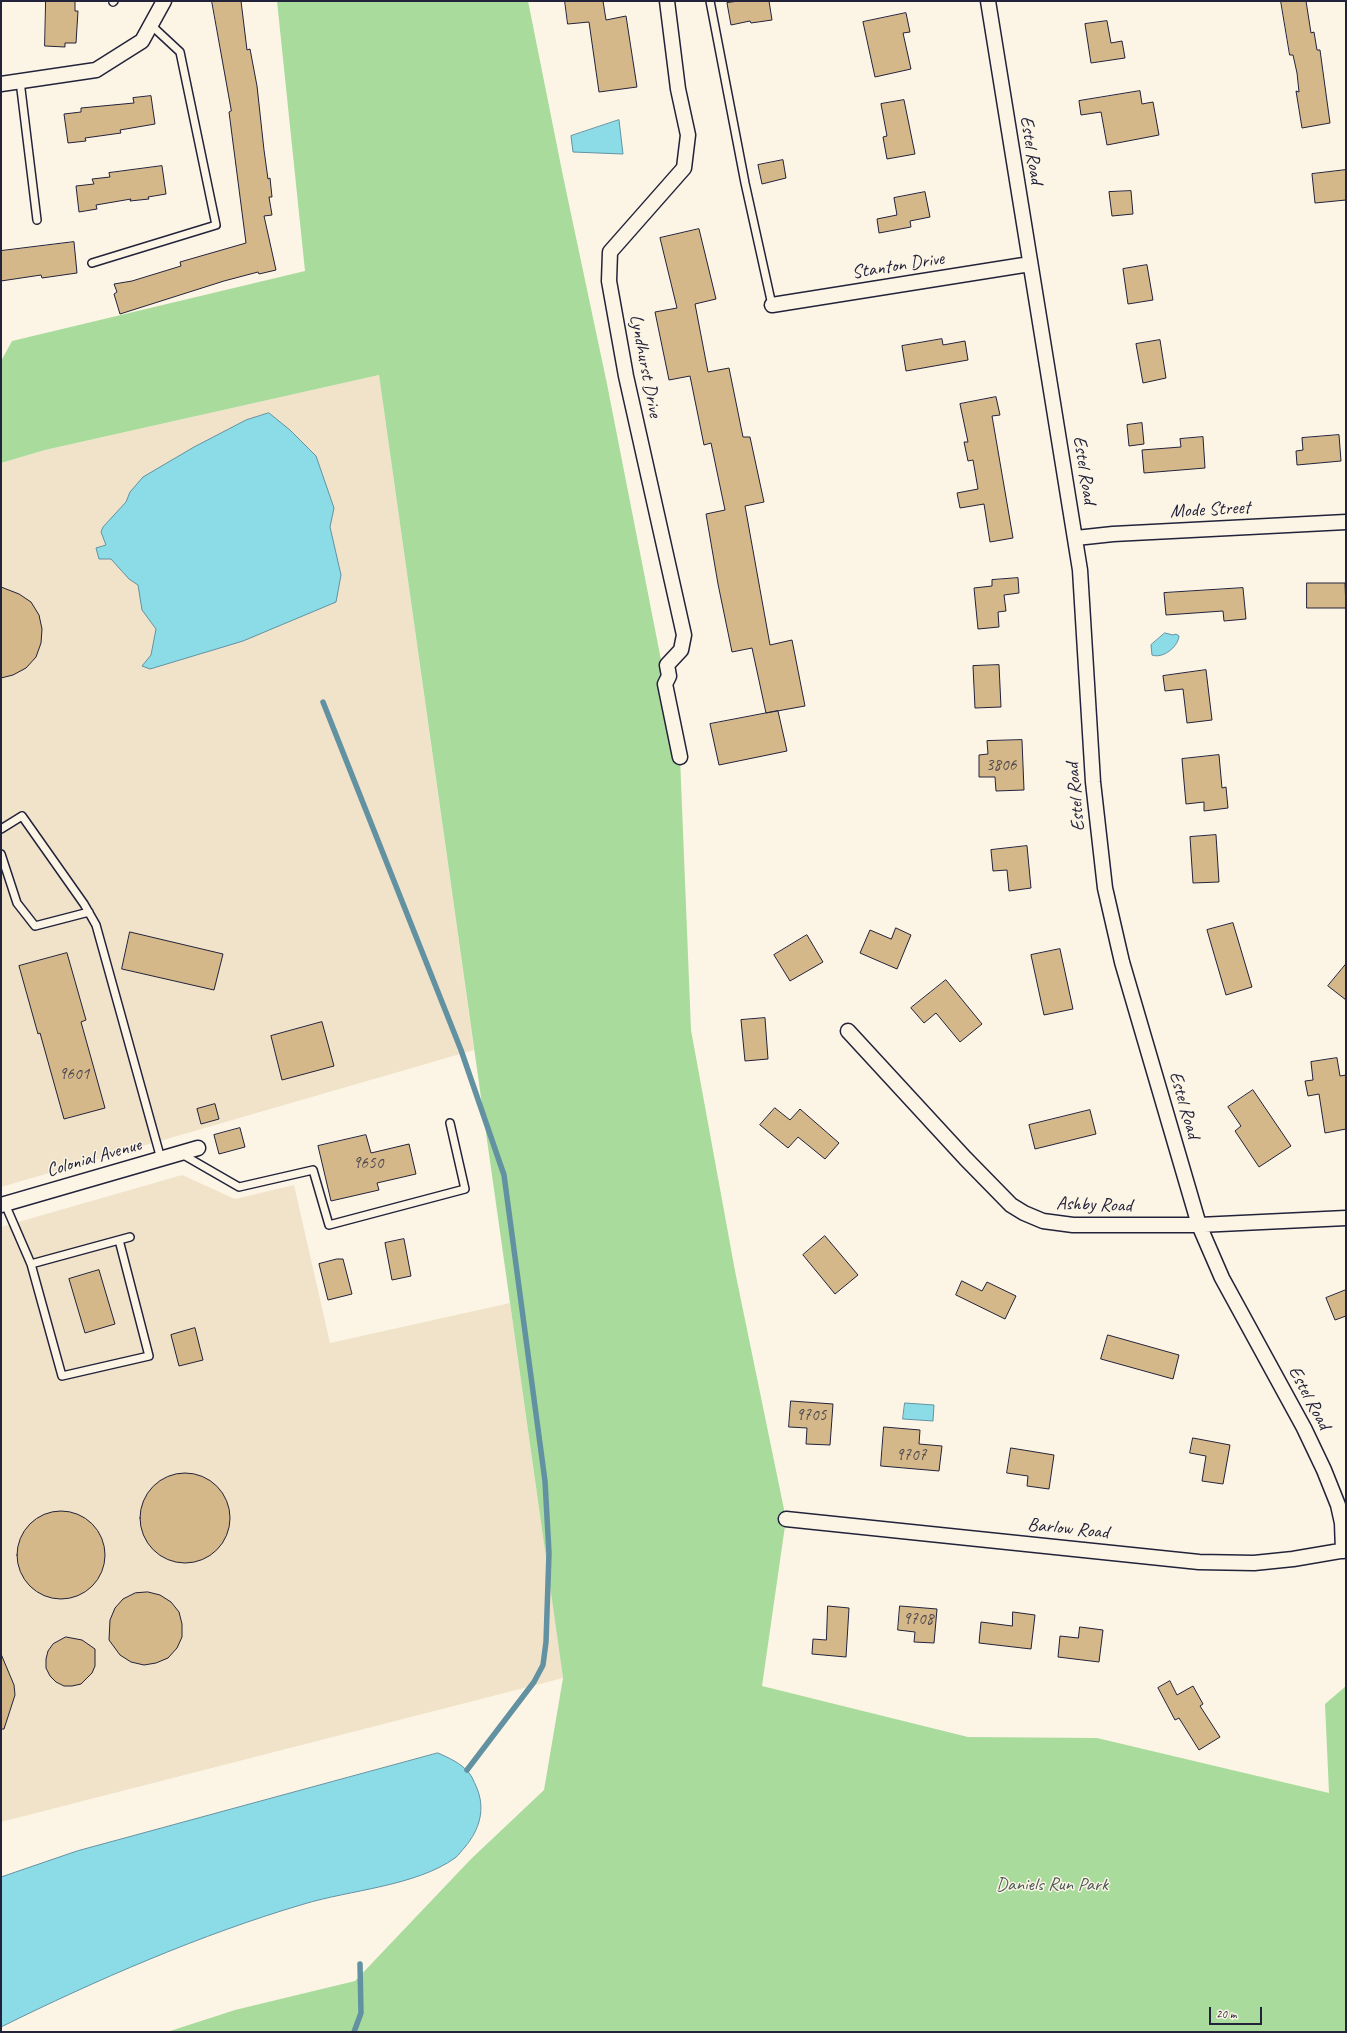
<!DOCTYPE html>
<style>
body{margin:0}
#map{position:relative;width:1347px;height:2033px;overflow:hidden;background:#fcf5e5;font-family:Caveat,sans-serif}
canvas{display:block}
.frame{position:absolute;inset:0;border:2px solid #22223b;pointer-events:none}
.scale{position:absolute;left:1209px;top:2007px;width:53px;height:18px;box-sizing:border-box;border:2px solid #22223b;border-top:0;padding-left:5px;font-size:12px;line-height:14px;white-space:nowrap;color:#22223b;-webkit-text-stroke:3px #fcf5e5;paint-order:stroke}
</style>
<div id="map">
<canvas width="1347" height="2033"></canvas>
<div class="frame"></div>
<div class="scale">20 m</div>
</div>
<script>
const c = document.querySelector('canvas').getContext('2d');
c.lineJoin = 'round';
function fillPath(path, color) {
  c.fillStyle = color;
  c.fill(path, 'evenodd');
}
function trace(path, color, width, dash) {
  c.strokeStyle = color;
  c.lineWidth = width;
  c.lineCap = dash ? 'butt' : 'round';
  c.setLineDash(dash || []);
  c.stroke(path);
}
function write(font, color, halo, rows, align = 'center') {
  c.font = font + ' Caveat,sans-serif';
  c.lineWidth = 3;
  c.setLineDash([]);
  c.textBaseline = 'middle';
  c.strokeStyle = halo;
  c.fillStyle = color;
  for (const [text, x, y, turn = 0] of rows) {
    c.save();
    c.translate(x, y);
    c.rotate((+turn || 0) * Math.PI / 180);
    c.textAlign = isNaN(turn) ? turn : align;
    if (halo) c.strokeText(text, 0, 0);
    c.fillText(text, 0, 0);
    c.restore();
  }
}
const built = new Path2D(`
 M 379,375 L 474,1050 L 1,1187 L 1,463 L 45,450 Z
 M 182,1175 L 235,1199 L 294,1185 L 330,1343 L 510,1303 L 563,1678 L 1,1822 L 1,1227 Z`);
const green = new Path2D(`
 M 277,1 L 528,1 L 563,176 L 607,384 L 680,757 L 691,1030 L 735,1271 L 786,1519 L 762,1686 L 968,1737 L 1097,1738 L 1329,1793 L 1325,1704 L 1346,1686 L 1346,2032 L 167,2032 L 235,2010 L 355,1981 L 471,1859 L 544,1790 L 563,1678 L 379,375 L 45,450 L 1,463 L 1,361 L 12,341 L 305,271 Z`);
const water = new Path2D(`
 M 619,120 L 623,154 L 573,152 L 571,136 Z
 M 269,413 L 290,430 L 316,456 L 334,508 L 330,527 L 341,575 L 336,602 L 243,641 L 150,669 L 142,666 L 151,655 L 156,629 L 142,610 L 138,585 L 129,579 L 111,559 L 99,559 L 96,548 L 106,545 L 101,532 L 103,527 L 126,502 L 130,492 L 143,477 L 194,447 L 246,420 Z
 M 1165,633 L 1173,635 L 1176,634 L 1179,636 C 1178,647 1163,659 1152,655 L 1151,645 Z
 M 905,1403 L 934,1405 L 933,1421 L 903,1419 Z
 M 438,1753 C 449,1758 461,1763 469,1773 C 472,1776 474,1782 476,1786 C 486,1808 480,1829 465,1847 C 462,1850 459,1855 455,1858 C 416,1886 350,1890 304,1904 C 202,1934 96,1980 1,2027 L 1,1877 L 77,1851 Z`);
const stream = new Path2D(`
 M 323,702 L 461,1050 L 504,1175 L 545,1481 L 549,1553 L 546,1642 L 543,1665 L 534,1682 L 467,1770
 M 354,2032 L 361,2013 L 360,1964`);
const building = new Path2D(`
 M 46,1 L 75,1 L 75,11 L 78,11 L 76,43 L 65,43 L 65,47 L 45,46 Z
 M 212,1 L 241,1 L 247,50 L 250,49 L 257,86 L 264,150 L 268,179 L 270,178 L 272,197 L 269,197 L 272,215 L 264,216 L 276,270 L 259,274 L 258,272 L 224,281 L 120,314 L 114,294 L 117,292 L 114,284 L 132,281 L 181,266 L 180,262 L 246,243 L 229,112 L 231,111 Z
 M 565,1 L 603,1 L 606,20 L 626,16 L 637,87 L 599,92 L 589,22 L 568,24 Z
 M 739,1 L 769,1 L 772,20 L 751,23 L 750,21 L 731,25 L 727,3 Z
 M 1281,1 L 1306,1 L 1311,33 L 1314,32 L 1317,50 L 1320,50 L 1330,123 L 1302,128 L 1296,91 L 1299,92 L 1297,73 L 1293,55 L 1290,55 Z
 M 906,13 L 910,32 L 903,33 L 911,69 L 875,77 L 863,22 Z
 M 1107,21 L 1111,43 L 1122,41 L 1125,58 L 1091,63 L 1085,24 Z
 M 1140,91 L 1142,104 L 1153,102 L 1159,135 L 1107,145 L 1101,112 L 1081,115 L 1079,101 Z
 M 151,96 L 155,124 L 120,130 L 121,133 L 85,138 L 86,141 L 68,143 L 64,114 L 81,112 L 81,108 L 134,103 L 133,98 Z
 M 904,100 L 915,154 L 887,159 L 883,137 L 887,136 L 881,104 Z
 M 783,160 L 786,178 L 762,184 L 758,165 Z
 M 162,166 L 166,194 L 148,197 L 149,199 L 130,201 L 131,199 L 96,205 L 97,209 L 79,212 L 76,186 L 94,184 L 92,179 L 110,177 L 109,173 Z
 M 1346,170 L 1346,200 L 1315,203 L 1312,174 Z
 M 1131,191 L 1133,214 L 1112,216 L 1109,192 Z
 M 925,192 L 930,217 L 910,221 L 911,227 L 879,233 L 877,219 L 897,215 L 894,198 Z
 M 699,229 L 716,299 L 695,304 L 708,372 L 729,368 L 743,437 L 750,437 L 764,502 L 745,506 L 770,645 L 792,640 L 805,706 L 766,713 L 752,648 L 732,652 L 718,584 L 706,514 L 725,510 L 711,443 L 704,445 L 690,376 L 669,380 L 655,312 L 677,308 L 660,238 Z
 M 74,242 L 77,273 L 42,278 L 41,275 L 1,281 L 1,251 Z
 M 1147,265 L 1153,300 L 1128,304 L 1123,269 Z
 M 942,339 L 943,345 L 965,341 L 968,360 L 906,371 L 902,346 Z
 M 1160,340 L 1166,378 L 1143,383 L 1136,344 Z
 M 996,397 L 1000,415 L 992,416 L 1013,538 L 990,542 L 984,504 L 960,508 L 957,493 L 978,489 L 973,460 L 968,461 L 964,442 L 968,442 L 960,404 Z
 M 1142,423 L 1144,444 L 1129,446 L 1127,425 Z
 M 1339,435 L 1341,461 L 1297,465 L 1296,451 L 1303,450 L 1302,438 Z
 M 1203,437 L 1205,468 L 1144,473 L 1142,450 L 1181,447 L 1180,439 Z
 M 1018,578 L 1019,593 L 1004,595 L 1006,611 L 998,612 L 999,627 L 978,629 L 974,588 L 992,586 L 992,580 Z
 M 1307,583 L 1345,583 L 1346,608 L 1307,608 Z
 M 1,587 L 19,594 L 31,602 L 39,615 L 42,629 L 41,643 L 36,657 L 26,668 L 13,675 L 1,678 Z
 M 1243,588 L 1246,619 L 1224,621 L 1223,611 L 1166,615 L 1164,593 Z
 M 999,665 L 1001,707 L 975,708 L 973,666 Z
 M 1206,670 L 1212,720 L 1187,723 L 1183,689 L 1165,691 L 1163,676 Z
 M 778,711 L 787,751 L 719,765 L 710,724 Z
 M 1022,740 L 1024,790 L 996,791 L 995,777 L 979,777 L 979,755 L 988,754 L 987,741 Z
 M 1219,755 L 1222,788 L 1226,787 L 1228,808 L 1204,811 L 1204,802 L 1186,804 L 1182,759 Z
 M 1216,835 L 1219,882 L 1193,883 L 1190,837 Z
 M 1027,846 L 1031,888 L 1009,891 L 1007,870 L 993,871 L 991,850 Z
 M 1233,923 L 1252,987 L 1226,995 L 1207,930 Z
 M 896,928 L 911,935 L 897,969 L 860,953 L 870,930 L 891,939 Z
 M 130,932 L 223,954 L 214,990 L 122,969 Z
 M 807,935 L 823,962 L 790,981 L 774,955 Z
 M 1060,949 L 1073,1009 L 1044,1015 L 1031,955 Z
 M 67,953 L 86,1020 L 81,1022 L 105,1108 L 64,1119 L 40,1033 L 38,1034 L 19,966 Z
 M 1346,964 L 1346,1000 L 1328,986 Z
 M 946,980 L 982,1024 L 960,1042 L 936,1013 L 924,1023 L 911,1008 Z
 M 765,1018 L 768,1059 L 745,1061 L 741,1020 Z
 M 322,1022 L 334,1066 L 282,1080 L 271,1036 Z
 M 1337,1058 L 1340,1076 L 1346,1075 L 1346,1129 L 1325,1133 L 1319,1094 L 1308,1096 L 1305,1081 L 1313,1080 L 1311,1062 Z
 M 1253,1090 L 1291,1146 L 1259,1167 L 1235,1131 L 1241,1126 L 1228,1107 Z
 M 215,1104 L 219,1119 L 201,1124 L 197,1109 Z
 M 775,1108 L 790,1120 L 800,1109 L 839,1143 L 825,1159 L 798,1137 L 788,1148 L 760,1125 Z
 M 1090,1110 L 1096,1134 L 1035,1149 L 1029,1125 Z
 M 240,1128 L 245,1147 L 219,1154 L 214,1135 Z
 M 366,1135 L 371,1153 L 409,1144 L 416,1174 L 377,1183 L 379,1190 L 331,1201 L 318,1146 Z
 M 825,1236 L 858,1275 L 835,1294 L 803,1255 Z
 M 404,1239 L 411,1276 L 392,1280 L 385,1243 Z
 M 337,1259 L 343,1259 L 352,1294 L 328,1300 L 319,1264 Z
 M 99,1270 L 115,1324 L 85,1333 L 69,1279 Z
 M 962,1281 L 982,1291 L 987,1282 L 1016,1296 L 1005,1319 L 956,1295 Z
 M 1346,1290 L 1346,1316 L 1335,1320 L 1326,1298 Z
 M 195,1328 L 203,1360 L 179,1366 L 171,1335 Z
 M 1108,1335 L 1179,1355 L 1173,1379 L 1101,1359 Z
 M 791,1401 L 833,1404 L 830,1445 L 806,1444 L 807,1428 L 789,1427 Z
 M 884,1427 L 920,1430 L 919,1444 L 942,1446 L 939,1471 L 881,1466 Z
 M 1193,1438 L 1230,1445 L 1223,1484 L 1202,1481 L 1206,1456 L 1190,1453 Z
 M 1011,1448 L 1054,1455 L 1049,1489 L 1027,1486 L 1028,1476 L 1007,1473 Z
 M140 1518a45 45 0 1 1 90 0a45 45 0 1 1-90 0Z
 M17 1555a44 44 0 1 1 88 0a44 44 0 1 1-88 0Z
 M 148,1592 L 160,1595 L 171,1602 L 179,1612 L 182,1624 L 182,1637 L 177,1648 L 168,1658 L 156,1663 L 144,1665 L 131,1662 L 120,1655 L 109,1640 L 110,1620 L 115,1608 L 123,1599 L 135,1593 Z
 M 828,1606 L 849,1608 L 846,1657 L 812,1654 L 813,1639 L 826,1640 Z
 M 900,1606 L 937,1609 L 934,1643 L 914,1642 L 915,1632 L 898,1630 Z
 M 1013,1612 L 1035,1615 L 1031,1649 L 979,1643 L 981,1622 L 1012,1626 Z
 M 1080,1627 L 1103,1630 L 1099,1662 L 1058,1657 L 1060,1636 L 1078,1638 Z
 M 66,1637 L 82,1640 L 95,1649 L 95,1666 L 92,1673 L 81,1684 L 72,1686 L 64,1686 L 56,1682 L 50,1676 L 46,1668 L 46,1659 L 48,1651 L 53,1644 Z
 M 1,1654 L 14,1685 L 15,1695 L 4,1729 L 1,1729 Z
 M 1170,1681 L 1177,1695 L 1193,1686 L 1203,1704 L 1200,1706 L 1220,1737 L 1199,1750 L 1179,1718 L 1175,1720 L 1158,1688 Z`);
const lane = new Path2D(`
 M 710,1 L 745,183 L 772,305
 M 113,2 L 114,1
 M 20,81 L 37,220
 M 92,263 L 216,225 L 180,52 L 151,25
 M 1,829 L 22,816 L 84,904 L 96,925 L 161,1159
 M 1,854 L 17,903 L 35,926 L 89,912
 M 180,1153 L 239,1187 L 313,1170 L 329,1225 L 465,1189 L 450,1123
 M 5,1204 L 31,1264 L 130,1237
 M 31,1264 L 62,1376 L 149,1356 L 119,1240`);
const street = new Path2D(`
 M 667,1 L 678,89 L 688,135 L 684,168 L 610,252 L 609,281 L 626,376 L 684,635 L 681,650 L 667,665 L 669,676 L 665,684 L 680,757
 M 988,1 L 1080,570 L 1093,782 L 1105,888 L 1122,962 L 1199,1225 L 1222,1278 L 1304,1428 L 1324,1470 L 1338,1505 L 1342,1523 L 1343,1551
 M 1,84 L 96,70 L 142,41 L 164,1
 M 772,305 L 1030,264
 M 1076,538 L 1113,534 L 1346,522
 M 848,1031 L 965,1158 L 1011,1205 L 1024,1213 L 1043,1221 L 1073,1225 L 1199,1225 L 1346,1218
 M 1,1205 L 198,1148
 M 786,1519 L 1199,1562 L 1254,1563 L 1293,1559 L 1346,1550`);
const numberNames = [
 ["3806",1001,766],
 ["9601",74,1075],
 ["9650",368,1164],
 ["9705",811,1416],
 ["9707",911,1456],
 ["9708",918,1620]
];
const streetNames = [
 ["Estel Road",1031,150,81],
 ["Stanton Drive",898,266,-9],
 ["Lyndhurst Drive",645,366,79],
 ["Estel Road",1084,470,81],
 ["Mode Street",1210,510,-3],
 ["Estel Road",1076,797,-95],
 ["Estel Road",1184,1105,74],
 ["Colonial Avenue",94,1158,-16],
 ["Ashby Road",1094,1205,2],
 ["Estel Road",1309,1398,62],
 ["Barlow Road",1068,1529,6]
];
const parkNames = [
 ["Daniels Run Park",1052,1885]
];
fillPath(built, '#f0e3c9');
fillPath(green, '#a9db9c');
fillPath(water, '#8cdce7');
trace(water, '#6292a2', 1);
trace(stream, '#6292a2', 5.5);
fillPath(building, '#d5b889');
trace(building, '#22223b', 1);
trace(lane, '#22223b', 10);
trace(street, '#22223b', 17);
trace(lane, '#fcf5e5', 7);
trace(street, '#fcf5e5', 14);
write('17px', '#4f484e', null, numberNames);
write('19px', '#22223b', '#fcf5e5', streetNames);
write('19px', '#4a5a58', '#fcf5e5', parkNames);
</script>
